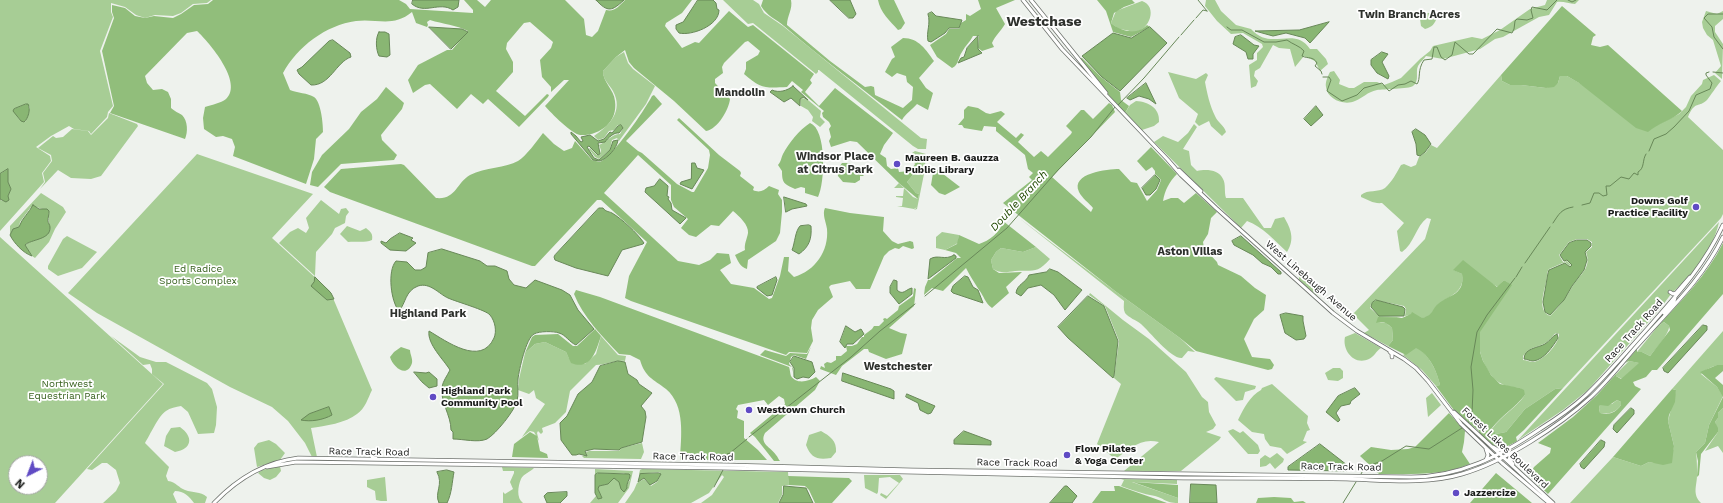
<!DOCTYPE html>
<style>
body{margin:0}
#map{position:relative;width:1723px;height:503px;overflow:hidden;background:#eef2ed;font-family:"Work Sans",sans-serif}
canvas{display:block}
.north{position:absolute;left:8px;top:455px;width:40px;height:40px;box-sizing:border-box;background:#fff;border:1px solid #a3a4a3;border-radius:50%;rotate:222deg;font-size:11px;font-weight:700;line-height:16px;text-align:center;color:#1a1c1a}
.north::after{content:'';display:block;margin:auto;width:14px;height:18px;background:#604bc4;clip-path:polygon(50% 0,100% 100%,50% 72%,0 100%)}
</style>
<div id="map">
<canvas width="1723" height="503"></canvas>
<div class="north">N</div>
</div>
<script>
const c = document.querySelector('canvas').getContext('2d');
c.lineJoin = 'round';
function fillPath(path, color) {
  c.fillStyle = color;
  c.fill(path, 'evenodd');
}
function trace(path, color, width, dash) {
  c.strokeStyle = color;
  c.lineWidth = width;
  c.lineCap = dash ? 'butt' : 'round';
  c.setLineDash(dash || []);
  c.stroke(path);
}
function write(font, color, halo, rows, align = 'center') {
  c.font = font + ' "Work Sans",sans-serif';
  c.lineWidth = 3.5;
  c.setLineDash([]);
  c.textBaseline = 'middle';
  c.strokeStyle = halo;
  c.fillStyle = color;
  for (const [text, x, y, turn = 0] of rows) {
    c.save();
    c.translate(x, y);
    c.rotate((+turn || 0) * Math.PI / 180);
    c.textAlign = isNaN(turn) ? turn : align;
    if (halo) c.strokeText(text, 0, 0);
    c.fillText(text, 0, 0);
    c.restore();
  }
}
const green = new Path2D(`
 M 0,0 L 211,0 L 207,3 L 193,4 L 181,13 L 173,16 L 155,15 L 145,18 L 136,15 L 125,7 L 111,3 L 111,12 L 113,17 L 100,51 L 113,106 L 108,112 L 107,117 L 91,134 L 89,131 L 74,129 L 69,126 L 51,136 L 36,147 L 50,156 L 51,161 L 42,173 L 44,182 L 0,231 L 0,199 L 2,201 L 8,196 L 11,189 L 8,182 L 8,169 L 0,174 ZM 26,104 L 30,107 L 25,122 C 18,121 17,115 14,109 Z
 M 723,0 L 753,0 L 759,4 L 764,13 L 783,26 L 921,138 L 927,139 L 926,149 L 918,149 L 913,146 L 819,70 L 818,70 L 818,72 L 816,74 L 753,23 L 748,24 Z
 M 1206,0 L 1215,0 L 1221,11 L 1236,25 L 1251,29 C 1271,52 1294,25 1310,49 L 1317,49 L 1326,59 L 1328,64 L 1320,71 L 1315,61 L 1304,56 L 1295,67 L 1290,49 L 1279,48 L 1273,45 L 1260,68 L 1255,71 L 1254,76 L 1258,81 L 1256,86 L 1251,88 L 1249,65 L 1257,60 L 1257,53 L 1263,47 L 1262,44 L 1243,33 L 1231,34 L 1217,21 L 1205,6 Z
 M 1547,0 L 1579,0 L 1575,4 C 1569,4 1563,1 1557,2 L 1549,15 L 1539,17 L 1503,37 L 1495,39 L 1480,49 L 1443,59 L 1426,56 C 1424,59 1420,62 1418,66 C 1415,72 1420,81 1413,86 C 1409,89 1383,89 1377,90 C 1367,92 1363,98 1355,101 C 1344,106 1327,99 1326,87 C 1325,82 1328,76 1330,72 L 1334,71 L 1340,80 L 1339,84 L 1349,88 L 1354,88 L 1364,82 L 1377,82 L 1384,85 L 1392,82 L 1401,78 L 1420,59 L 1430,51 L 1433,46 L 1472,37 L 1482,39 L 1500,30 L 1530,9 L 1545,5 Z
 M 1142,1 C 1158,6 1150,31 1134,32 C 1131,32 1128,30 1125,30 C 1118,29 1117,28 1111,23 L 1116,11 Z
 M 1706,11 L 1717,14 L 1723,11 L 1723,19 L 1715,26 L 1715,32 L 1723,44 L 1722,79 L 1715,73 L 1721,66 L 1713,40 L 1707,35 L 1703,28 L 1702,22 Z
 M 1428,13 L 1435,13 L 1437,17 C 1435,24 1432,27 1425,29 L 1421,26 L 1420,19 L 1423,15 Z
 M 624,52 L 628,63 L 633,69 L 655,86 L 646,104 L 619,141 L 617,138 L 612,140 L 610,150 L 599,159 L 595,157 L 589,149 L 590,148 L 597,155 L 600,155 L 601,150 L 599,145 C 606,142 612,134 620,134 L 623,128 L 621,125 L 618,125 L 614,130 L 609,131 L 604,138 L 598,140 L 594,136 C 609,126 624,111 613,91 C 609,84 603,80 603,71 L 616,57 Z
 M 1168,72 L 1196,79 L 1206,73 L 1208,75 L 1205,82 C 1207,93 1210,106 1215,116 C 1218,123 1224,125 1226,132 L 1222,136 L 1211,126 L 1209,121 L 1199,126 L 1195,122 L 1198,114 L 1179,98 Z
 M 1501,75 L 1502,81 L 1510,85 L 1521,85 L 1546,88 L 1558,83 L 1560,76 L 1567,76 L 1655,126 L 1679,114 L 1686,107 L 1691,96 L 1702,84 L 1703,80 L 1714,75 L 1721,81 C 1716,87 1711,95 1707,100 C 1699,108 1695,100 1688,117 L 1723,150 L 1723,214 L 1721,218 L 1711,229 L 1563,388 L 1555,389 L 1525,409 L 1506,432 L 1496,434 L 1492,429 C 1502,415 1515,409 1525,395 L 1520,388 C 1514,387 1507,387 1502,384 C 1487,378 1474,346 1480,331 C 1488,315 1501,299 1511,285 L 1504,280 L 1498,287 L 1458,266 L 1454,270 L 1462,274 C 1465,292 1451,295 1439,304 C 1433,308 1433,317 1423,318 C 1416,319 1414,313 1405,316 L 1406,309 L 1404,306 L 1375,300 L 1371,304 L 1370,308 L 1379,316 L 1401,317 L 1379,322 L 1386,323 L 1392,328 L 1393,340 L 1388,346 L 1364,333 L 1369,330 L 1353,314 L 1425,239 L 1431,219 L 1427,218 C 1416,226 1414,244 1402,252 L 1400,251 L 1397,231 L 1404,223 L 1382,203 C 1374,204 1368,200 1361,197 L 1361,195 C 1368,189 1378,193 1385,188 C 1392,182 1397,172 1401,165 L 1404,164 L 1411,167 L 1416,165 L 1419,157 L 1426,152 L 1431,145 L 1437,148 ZM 1577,239 L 1587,239 L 1592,242 L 1592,247 L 1586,252 C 1592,268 1580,274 1572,287 C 1566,298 1559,307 1550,316 C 1534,309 1548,285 1547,273 L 1549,269 L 1565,262 L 1570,266 L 1571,265 L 1567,261 L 1563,262 L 1559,255 L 1569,242 ZM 1557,333 L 1559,334 C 1559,344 1543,361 1533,362 C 1530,362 1526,360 1523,360 L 1523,356 C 1533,344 1540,348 1548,341 C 1552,338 1553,334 1557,333 Z
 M 802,98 L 808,100 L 821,111 L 820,117 L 825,122 L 820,127 L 812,121 L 813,117 L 808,110 L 801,106 L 800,99 Z
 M 1136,101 C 1149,102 1160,108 1159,122 L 1154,126 L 1142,130 L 1125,113 L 1130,105 Z
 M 109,113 L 137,124 L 138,126 L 101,176 L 91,179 L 71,178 L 58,170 L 40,189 L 45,182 L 43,173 L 52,161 L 51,155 L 38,148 L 53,136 L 56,138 L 63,137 L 72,129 L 88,131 L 91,135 L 108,118 Z
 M 1194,124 L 1197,127 L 1183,149 L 1189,151 L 1191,165 L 1197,171 C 1205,169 1219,169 1223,179 C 1226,184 1224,192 1226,198 L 1243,198 L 1264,228 L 1271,228 L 1275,219 L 1284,217 C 1291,229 1295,239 1287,252 C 1274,240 1263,227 1247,221 L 1241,228 L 1154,142 L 1163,136 L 1178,142 L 1188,133 Z
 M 915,151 L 926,154 L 925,166 L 922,170 L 924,174 L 917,209 L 914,210 L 917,207 L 914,209 L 897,206 L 902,206 L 903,198 L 896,197 L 896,196 L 903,196 L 904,188 L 894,188 L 899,183 L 913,197 L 918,199 L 919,194 L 916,193 L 907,182 L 922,164 L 918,161 L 915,165 L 914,160 L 915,159 L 912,153 Z
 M 197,154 L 313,194 L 272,238 L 330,291 L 372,390 C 368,398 365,409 357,414 C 346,423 325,426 311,428 L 317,457 L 312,457 L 305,443 L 288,421 L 272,407 L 230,387 L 97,313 L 68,293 Z
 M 41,193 L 63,207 L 66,212 L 55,229 L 49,242 L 35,258 L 32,256 L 25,245 L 33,240 L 39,239 L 49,224 L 49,211 L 36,207 L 31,207 L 20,222 L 19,227 L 12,231 L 10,235 L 10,226 Z
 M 321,200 L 339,214 L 341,209 L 346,208 L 349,212 L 346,216 L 345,223 L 335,228 L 332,234 L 316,252 L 315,276 L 279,243 L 290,232 L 298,228 L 306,233 L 309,228 L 306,218 Z
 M 1019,218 L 1115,291 L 1180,338 L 1195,352 L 1188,351 L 1182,358 C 1171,359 1150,332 1141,324 C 1136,320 1129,318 1125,313 C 1123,309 1124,305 1124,301 Z
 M 1719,222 C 1713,250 1694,274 1673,292 L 1669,291 L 1668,292 L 1671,294 L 1660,309 L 1588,390 L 1563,410 L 1518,440 Z
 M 347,226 L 360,231 L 366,228 C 371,232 373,234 372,240 C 365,243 356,241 348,242 L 340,234 Z
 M 942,232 L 959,235 L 958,243 L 945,250 L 936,248 L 936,237 Z
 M 67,236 L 97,252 L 82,268 L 58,276 L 48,269 L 48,266 L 63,239 Z
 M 0,237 L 163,384 L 55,503 L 0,503 ZM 16,463 L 40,463 L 40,487 L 16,487 Z
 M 1036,247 L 1050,259 C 1037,274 1033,270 1015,271 C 1007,272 1001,274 993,269 L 991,260 L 996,252 L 1001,248 L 1023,252 Z
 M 1299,267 C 1304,272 1320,287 1322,293 L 1315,295 L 1299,280 L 1299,277 L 1295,271 L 1296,269 Z
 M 1090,293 L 1123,320 L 1149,339 L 1186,372 L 1202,397 L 1208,402 L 1209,412 L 1216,425 L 1213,429 L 1206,432 L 1221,437 L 1219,440 L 1181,471 L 1124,471 L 1159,442 C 1140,437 1129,450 1115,459 L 1097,444 L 1121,384 L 1114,378 L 1119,341 L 1105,306 L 1089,295 Z
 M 1664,322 L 1669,326 C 1670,333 1655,350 1650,356 L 1642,352 L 1637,352 L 1658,326 Z
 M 1723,331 L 1723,365 C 1714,365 1708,368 1701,374 L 1717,387 L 1723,396 L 1709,425 L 1705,443 L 1696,452 C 1697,460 1697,467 1697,475 C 1697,486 1692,494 1701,503 L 1570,503 L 1613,457 L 1641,466 L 1649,462 L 1655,463 L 1672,455 L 1674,446 L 1668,421 L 1676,390 L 1672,389 Z
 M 1355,333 L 1381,348 C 1376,351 1374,357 1369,359 C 1354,366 1342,350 1345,337 Z
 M 111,336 L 140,357 L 156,362 L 166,362 L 207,383 L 212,389 L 217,407 L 216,425 L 214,433 L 198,434 L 188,412 L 181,406 C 176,407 170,408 166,411 C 159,415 150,435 145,443 L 169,467 L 166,476 L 168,481 C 176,482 179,488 185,490 C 193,493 200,491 207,497 L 205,503 L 194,503 C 189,496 184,491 175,491 L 173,494 L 177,503 L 103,503 L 116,491 L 120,483 L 116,470 L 107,463 L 102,463 L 92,470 L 87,469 L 164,384 L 152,374 L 152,369 L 150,364 L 143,365 Z
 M 601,336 L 618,355 L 626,356 L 625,361 C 615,360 606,365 596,365 L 570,391 L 566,412 L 555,423 L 542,428 L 543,432 L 541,434 L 538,431 L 537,433 L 539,441 L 534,432 L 530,431 L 522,437 L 545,404 L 536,398 L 534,390 L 529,394 L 518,390 L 519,379 L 525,353 L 535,344 L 545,342 L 566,352 L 569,358 L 585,364 L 596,354 Z
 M 1416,347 C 1429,354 1437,371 1440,385 L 1436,386 L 1422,370 L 1403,355 Z
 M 1629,361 L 1640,363 L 1622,379 L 1616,376 L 1616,374 Z
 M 1333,368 L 1340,368 L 1343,371 L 1343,378 L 1338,381 L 1328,380 L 1325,373 Z
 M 1216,377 L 1256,386 L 1255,389 L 1245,392 L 1243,400 L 1236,401 L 1214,379 Z
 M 1272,384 L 1308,416 L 1307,423 L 1310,430 L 1307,431 L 1303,441 L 1307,442 L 1287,454 L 1281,448 L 1270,446 L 1265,439 L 1264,434 L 1252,432 L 1238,420 C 1244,408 1250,396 1261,390 L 1262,388 Z
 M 1432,393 L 1441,405 L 1428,417 L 1426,398 Z
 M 1617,400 L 1621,402 L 1621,405 C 1615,413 1610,414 1600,413 L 1599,408 L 1600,405 L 1612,404 Z
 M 1723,408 L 1723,453 L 1718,446 L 1705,451 L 1718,432 L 1715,422 L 1718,418 L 1718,413 Z
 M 180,427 C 194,437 192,449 175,452 L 164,446 L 166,436 L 171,428 Z
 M 1233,429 L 1240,433 L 1243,431 L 1258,445 L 1260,451 L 1258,454 L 1248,454 L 1230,434 L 1228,431 Z
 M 821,431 C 830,436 837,441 836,452 L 831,458 C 817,460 811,458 806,445 L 809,435 Z
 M 269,440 L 276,444 L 285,453 L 280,460 L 257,467 L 254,448 L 258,443 Z
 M 642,443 L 644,452 L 641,459 L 584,458 L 582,456 L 587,456 L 586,452 L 589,451 L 619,451 L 621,448 Z
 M 1277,453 L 1284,459 L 1283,462 L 1275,469 L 1270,463 L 1266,466 L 1260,467 L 1260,459 L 1265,455 L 1270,458 Z
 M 280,466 L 281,471 L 276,477 L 270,480 L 264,478 L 258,473 L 262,470 Z
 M 502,467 L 534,468 C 530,472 523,474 521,479 C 518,486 516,498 523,503 L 503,503 L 503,492 L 505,494 L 513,489 L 510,482 L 514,473 L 514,471 L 503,471 Z
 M 595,469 L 633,471 L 629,488 L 618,503 L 590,503 L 596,496 L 598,499 L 602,498 L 598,489 L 599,486 L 608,484 L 614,478 L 626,485 L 630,480 L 624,473 L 598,473 L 595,475 Z
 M 642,469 L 788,472 L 789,485 L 782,486 L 782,495 L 778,503 L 701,503 L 712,495 L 724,477 L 722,475 L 709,493 L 691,503 L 625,503 L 634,490 L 637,483 L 644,479 L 651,486 L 657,482 L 661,474 L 659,472 L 639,474 L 640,470 Z
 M 864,475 L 900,475 L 903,479 L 886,499 L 880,495 L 881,493 L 887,496 L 899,483 L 890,477 L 879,478 L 878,492 L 877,494 L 865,488 Z
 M 385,477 L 387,501 L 381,501 L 376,500 L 375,491 L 367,487 L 367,480 Z
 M 1121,479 L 1177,480 L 1177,484 L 1132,482 L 1178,498 L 1178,503 C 1165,503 1164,498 1155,496 C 1143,494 1132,490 1121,486 L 1124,480 Z`);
const forest = new Path2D(`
 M 213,0 L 399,0 L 406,4 L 410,9 L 473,13 L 473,10 L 464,0 L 477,0 L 485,7 L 491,0 L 565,0 L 584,19 L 586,35 L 592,37 L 598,31 L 606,10 C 615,12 619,6 625,0 L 692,0 L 682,13 L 666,23 L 665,26 L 682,48 L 695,42 L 699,43 L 729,11 L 748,27 L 753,25 L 814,74 L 810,80 L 812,83 L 805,92 L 819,106 L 835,88 L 893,133 L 884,145 L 880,154 L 886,158 L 887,166 L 891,169 L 898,168 L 899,172 C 915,171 909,170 918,161 L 922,164 L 907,182 L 916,193 L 919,194 L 918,199 L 900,184 L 857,142 L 850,141 L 831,147 L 829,141 L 831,137 L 829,129 L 831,126 L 829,122 L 823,117 L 822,113 L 824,111 L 801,92 L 803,90 L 792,81 L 787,87 C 765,88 761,89 744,74 L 746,69 L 746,62 L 758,55 L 760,51 L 748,41 L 745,42 L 724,63 L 722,67 L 723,73 L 715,79 L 715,83 L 730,99 C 729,109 718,129 706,131 L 674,101 L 634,68 L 629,62 L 625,50 L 616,57 L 603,71 C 603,83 614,89 615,101 C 618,122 600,136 580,135 C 572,134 551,113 545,106 L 569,80 L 564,80 L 551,92 L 551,87 L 542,77 L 540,60 L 551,48 L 553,42 L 530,22 L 524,23 L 507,43 L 506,49 L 513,62 L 513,72 L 496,91 L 525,116 L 547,94 L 549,95 L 548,97 L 519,127 L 488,99 L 483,104 L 471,94 L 457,109 L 430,84 L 425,85 L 413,93 L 408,80 L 418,65 L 447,50 L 452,50 L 468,31 C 456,25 443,24 430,20 L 427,22 L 428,25 L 427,27 L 416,23 L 412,12 C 393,28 376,18 356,21 C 326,25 297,47 283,73 L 290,90 C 297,93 308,93 314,97 C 321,102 323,123 323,132 L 316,139 L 314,159 L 306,184 L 233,156 L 235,147 L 232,139 L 223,136 L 216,137 L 204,129 L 203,118 L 205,107 C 211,105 221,103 226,99 C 244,83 209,42 197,31 L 187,33 L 145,76 L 147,83 L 153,90 L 162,89 L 168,92 L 171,99 L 171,108 C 174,111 179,113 182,115 C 188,121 188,132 185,139 L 110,113 L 114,106 L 102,51 L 114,18 L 112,12 L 112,5 L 125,8 L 135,16 L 145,18 L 154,16 L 173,18 L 181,14 L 194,5 L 208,4 Z
 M 763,0 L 791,0 C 793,9 787,16 787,25 L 830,61 L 865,87 L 871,86 L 874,87 L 875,95 L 903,108 L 912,100 L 913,87 L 907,82 L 906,76 L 897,73 L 892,77 L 885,72 L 892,59 L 895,57 L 891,47 L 903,38 C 919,38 926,50 934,61 L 919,78 L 926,88 L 933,93 L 928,110 L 917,104 C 912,110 906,113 902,120 C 863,89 822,59 784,26 C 776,19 767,16 761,6 Z
 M 878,0 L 894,0 L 905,23 L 901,29 L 898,30 C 890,21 880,12 878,0 Z
 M 978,0 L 1015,0 L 996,8 L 1005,24 C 1001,31 995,36 992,43 L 994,47 L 982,51 L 978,48 L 979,36 L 973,36 C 970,42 965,46 962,52 C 958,57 959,65 952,68 L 937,57 L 930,45 L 946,34 L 949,29 L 959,29 L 961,23 L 966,20 L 966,14 L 970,16 L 981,9 Z
 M 1097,0 L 1132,0 L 1135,3 L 1124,7 L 1114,13 L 1111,23 C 1121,32 1138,35 1147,25 L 1150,27 L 1131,37 L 1113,32 L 1106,11 Z
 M 1562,6 L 1596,35 L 1593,37 L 1591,45 L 1600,47 L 1608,45 L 1682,111 C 1673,120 1658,123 1648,132 L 1636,128 L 1579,83 L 1567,76 L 1560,76 L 1558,83 L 1554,87 L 1546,88 L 1521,85 L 1510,85 L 1502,81 L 1501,75 Z
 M 1079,58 L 1082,58 L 1101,77 L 1120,92 L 1121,100 L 1129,106 L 1125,113 L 1106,92 Z
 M 386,87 L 404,103 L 402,109 L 381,135 L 382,140 L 397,155 L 394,160 L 341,164 L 318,187 L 310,185 L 312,172 L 322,155 L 349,129 L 361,112 L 377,99 Z
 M 654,95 L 662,104 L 626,141 L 638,151 L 642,153 L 677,184 L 692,192 L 694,192 L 708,168 L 710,155 L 709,150 L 677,120 L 679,118 L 719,155 L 740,171 L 741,173 L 740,176 L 754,187 L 753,190 C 759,193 764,191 769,186 L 779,190 L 778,194 L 782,200 L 782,212 L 780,233 L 776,241 L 748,260 L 747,269 C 740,267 738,261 735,255 L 745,250 C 744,244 747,239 748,233 C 749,225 739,216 733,211 L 719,226 L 711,225 L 696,237 L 689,235 L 681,228 L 688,219 L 674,207 L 671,200 L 671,185 L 638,155 L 604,193 L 678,261 L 699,265 L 710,260 L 717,253 L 729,254 L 731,263 L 720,270 L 731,284 L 754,288 L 769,299 L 772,298 L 780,276 L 784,257 L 789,257 L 788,271 L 794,277 C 815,271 829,251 827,229 C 826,222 822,214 825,208 L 850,213 L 884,217 L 883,231 L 892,241 L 898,244 L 910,241 L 913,242 L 914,248 L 912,249 L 903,246 L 899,249 L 895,248 L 889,251 L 884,256 L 870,289 L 856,289 L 850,281 L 831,285 L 829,287 L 833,297 L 818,310 L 812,320 L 811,328 L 813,341 L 807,353 L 789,352 L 786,355 L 631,301 L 625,298 L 629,276 L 647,242 L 601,200 L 597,200 L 535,266 L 532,266 L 330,192 L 324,187 L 341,169 L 401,164 L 404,165 L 436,198 C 456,200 456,183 470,175 C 485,167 506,168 518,161 C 526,156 537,141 543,133 L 554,144 L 564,151 L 572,148 L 575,141 L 592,160 L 600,162 C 614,155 644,111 652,96 Z
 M 1109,103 L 1112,105 L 1115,112 L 1052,177 L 1091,212 L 1093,208 C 1089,203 1082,198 1079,192 C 1070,173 1108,169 1119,169 L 1131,182 L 1137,183 L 1147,201 L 1157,190 L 1161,180 L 1155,174 L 1155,171 L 1152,167 L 1146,171 L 1137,161 L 1151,147 L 1177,174 C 1169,182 1165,190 1163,201 L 1171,198 L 1178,198 L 1184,203 L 1196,193 L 1217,212 L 1211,218 L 1208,234 L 1203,242 L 1204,248 L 1217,262 L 1218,265 L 1241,276 L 1255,288 L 1266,295 L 1264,310 L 1254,319 L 1244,339 L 1252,357 L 1270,359 L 1274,365 L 1272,369 L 1268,370 L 1196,351 L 1180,338 L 1115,291 L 1003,203 L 1032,180 L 1029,177 L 1033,173 L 1028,169 L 1025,155 L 996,131 L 996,127 L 984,126 L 982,131 L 964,128 L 962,125 L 958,125 L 964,118 L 964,110 L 968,106 L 978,108 L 986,113 L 990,114 L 1001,111 L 1005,114 L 997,122 L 1016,138 L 1021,133 L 1024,135 L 1018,142 L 1034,157 L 1041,151 L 1048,157 L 1071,134 L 1072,132 L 1066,126 L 1081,110 L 1084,110 L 1093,119 Z
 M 810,123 C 827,129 825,184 818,197 L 805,193 L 805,188 L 801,187 L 795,189 C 784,184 782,183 782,171 L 778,165 C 781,162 781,158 783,154 C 789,143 799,130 810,123 Z
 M 842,163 L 850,163 L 856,166 L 858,166 L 861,173 L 864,176 L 860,176 L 860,180 L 855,183 L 843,182 L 838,176 L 837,170 Z
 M 934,167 L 960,187 L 945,195 L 939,193 L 931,185 Z
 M 1003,221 L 1036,247 L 1023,252 L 1001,248 L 996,252 L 991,260 L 993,269 L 999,273 L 1022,272 L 1006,287 L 1009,293 L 992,308 C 985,303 984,296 979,290 C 974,282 970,276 966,268 L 943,291 L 932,288 L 924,295 L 925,287 L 928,280 L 930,280 L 957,258 L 961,258 L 956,253 L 945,250 L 957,244 L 959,235 L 979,244 C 989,241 1001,232 1003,221 Z
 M 1723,243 L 1723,294 L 1657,370 L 1652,370 L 1646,377 L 1633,382 L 1635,386 L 1641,389 L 1548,494 L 1529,476 L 1534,467 L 1550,453 L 1551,448 L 1538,443 L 1573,417 L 1597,395 L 1616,374 L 1616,376 L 1621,379 L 1639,363 L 1629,361 L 1625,363 L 1637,349 L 1637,352 L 1642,352 L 1650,356 L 1670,330 L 1669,326 L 1664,322 L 1658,326 C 1682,300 1707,275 1723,243 ZM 1617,400 L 1621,402 L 1621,405 C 1615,413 1610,415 1600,413 L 1599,408 L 1600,405 L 1608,406 Z
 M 1463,260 L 1497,287 L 1504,280 L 1512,285 L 1480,332 L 1480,352 L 1483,361 L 1491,375 L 1500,384 L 1520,388 L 1524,390 L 1525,395 C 1515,408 1502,415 1492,428 L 1496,434 L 1506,432 L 1525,409 L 1555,389 L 1563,388 L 1524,430 L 1516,437 L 1517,441 C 1497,453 1495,449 1479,434 L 1479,431 L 1456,413 L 1436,386 L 1440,385 C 1437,371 1429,354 1416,348 L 1406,355 L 1388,346 L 1393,340 L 1392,328 C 1388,324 1383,320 1376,323 L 1378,317 L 1402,318 L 1411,314 L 1412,312 L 1422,318 C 1434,315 1431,310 1438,304 C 1450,294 1465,295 1462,274 L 1453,270 Z
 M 914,288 L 916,289 L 914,306 L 889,328 L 901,333 L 907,334 L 902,354 L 886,359 L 869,352 L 868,349 L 864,349 L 842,366 L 836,375 L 820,369 L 821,366 L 825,368 L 824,364 L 827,362 L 831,363 L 836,360 L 836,356 L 841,356 L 847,351 L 846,346 L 852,346 L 857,344 L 862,337 L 864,337 L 864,335 L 872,329 L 874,326 L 879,326 L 884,321 L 883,319 L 885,318 L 887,319 L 898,310 L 899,306 L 913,296 Z
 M 576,290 L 600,297 L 789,367 C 790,369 790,374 791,376 C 797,385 809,381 816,377 L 820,381 L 815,390 L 765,433 C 759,444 771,447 776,455 C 778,457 778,459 780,461 L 774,461 L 755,437 L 750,433 L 785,404 L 784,399 L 779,396 L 768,405 L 764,400 L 738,405 L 736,409 L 738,411 L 737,418 L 744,421 L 744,438 L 758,450 L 767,460 L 680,460 C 681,437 686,406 666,389 C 653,379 645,377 640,360 L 630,355 L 619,354 C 602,336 583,317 574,294 Z
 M 595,329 L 601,336 C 596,351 591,371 571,363 L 566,352 L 545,342 L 535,344 L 525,353 L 532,337 L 535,335 L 558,334 L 573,346 L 577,346 Z
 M 401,347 L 410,350 C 410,354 413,359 412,363 C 407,379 393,367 390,357 L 394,352 Z
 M 811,347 L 806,359 L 794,355 L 791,357 L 789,364 L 793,368 L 794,377 L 792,367 L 760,355 L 765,350 L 786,356 L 790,353 L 807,354 Z
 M 1717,365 L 1723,365 L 1723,371 L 1715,378 L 1723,385 L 1723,408 L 1718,413 L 1718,418 L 1715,422 L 1718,428 L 1718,432 L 1701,454 L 1699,475 L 1697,477 L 1698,461 L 1696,452 L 1705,443 L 1709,425 L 1723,397 L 1717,387 L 1700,372 Z
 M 1672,389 L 1676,390 L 1675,402 L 1669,415 L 1668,421 L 1674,446 L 1672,463 L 1663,465 L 1649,462 L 1641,466 L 1613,457 Z
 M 1449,413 L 1465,431 L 1464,442 L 1462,452 L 1470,464 C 1441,476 1411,474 1379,474 L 1360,456 L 1371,447 L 1391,450 L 1408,449 L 1415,447 Z
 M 530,432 L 537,436 L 540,451 L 547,454 L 548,458 L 512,457 L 514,444 Z
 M 1496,473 L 1532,503 L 1470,503 Z
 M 788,476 L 849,478 L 852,481 L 832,503 L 815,503 L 809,490 L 805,486 L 789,485 Z
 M 1133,482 L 1178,485 L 1178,498 Z
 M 1114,486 L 1119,486 L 1167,503 L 1092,503 L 1101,491 L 1115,491 Z
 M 1274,497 L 1291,498 L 1294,502 L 1303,501 L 1306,503 L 1256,503 L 1258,498 Z`);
const water = new Path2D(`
 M 413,0 L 459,0 L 458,7 L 453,10 C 439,1 425,15 412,4 Z
 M 596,0 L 624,0 C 612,11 608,13 596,0 Z
 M 698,0 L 713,0 L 716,3 L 717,9 L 719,10 C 719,26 691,36 679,33 L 676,29 L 676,25 L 683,22 Z
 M 830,0 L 850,0 L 856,14 L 853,18 L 849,18 Z
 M 932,12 L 936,16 L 962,20 L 959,28 L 949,28 L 945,33 L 931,42 L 928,41 C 926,32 931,24 928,14 Z
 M 1329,22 L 1310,43 L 1305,38 L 1286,33 L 1273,36 L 1255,31 L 1299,30 Z
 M 429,27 L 462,29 L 468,32 L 451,49 Z
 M 1150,27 L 1167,43 L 1120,91 L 1102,77 L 1082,56 L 1113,33 L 1131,38 Z
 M 379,32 L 385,32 L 389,34 L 390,55 L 387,57 L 379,56 C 376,50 375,38 379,32 Z
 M 1241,35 L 1254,45 L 1259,46 L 1253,54 L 1253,59 L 1248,59 L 1246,52 L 1233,44 L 1235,37 Z
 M 978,36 L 978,49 L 982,53 L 958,63 L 961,58 L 964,57 L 967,48 Z
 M 333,40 L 350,53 L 351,57 C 336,62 330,86 311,85 L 299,74 L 297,70 L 302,67 L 329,41 Z
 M 1382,52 L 1388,54 L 1382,62 L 1389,76 L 1388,79 L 1377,73 L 1371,65 L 1371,60 Z
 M 1146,83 L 1156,104 L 1149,99 L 1139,96 L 1130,100 L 1127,98 Z
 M 793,86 L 808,100 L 803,97 L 800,99 L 800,106 L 791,98 L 784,102 L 770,92 L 772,90 C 779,93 787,91 793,86 Z
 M 26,104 L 28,104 C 31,109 28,119 24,122 L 21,121 L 13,111 L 14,109 Z
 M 1316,106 L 1323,115 L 1311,126 L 1304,119 Z
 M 621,125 L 623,128 L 619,133 C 614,132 608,138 605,142 L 598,143 L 600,154 L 598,155 L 589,146 L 587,147 L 594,158 L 599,160 L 610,150 L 613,141 L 618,140 C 617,148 608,158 600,161 L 593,160 L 571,134 L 571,132 L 576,136 L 581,142 L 583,141 L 581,137 L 590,135 L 598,141 L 604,139 L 610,132 L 612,133 L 618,126 Z
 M 1416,129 L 1425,135 L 1431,144 L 1425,152 L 1420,156 L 1417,155 L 1416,144 L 1412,132 Z
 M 692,163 L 695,163 L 697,168 L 704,170 L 692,189 L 680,184 L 681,182 L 691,179 Z
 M 8,169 L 8,182 L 11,189 L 8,196 L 9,200 L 6,202 L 0,199 L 0,174 Z
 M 1155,175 L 1160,180 L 1156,189 L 1150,195 L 1146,195 L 1142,188 Z
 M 660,179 L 668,186 L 667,196 L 669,197 L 668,199 L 671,203 L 672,210 L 686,218 L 680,224 L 645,192 L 646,188 L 654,186 Z
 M 784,197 L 806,204 L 807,206 L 792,209 L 786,212 Z
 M 33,205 L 39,209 L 47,209 L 49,211 C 49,215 48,217 48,221 C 48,223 50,225 50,227 C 51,240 31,239 25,245 L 32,256 C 23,253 14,243 10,235 L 13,229 L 19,227 C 22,218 29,213 33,205 Z
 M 599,208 L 603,208 C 606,212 608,211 612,213 C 622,219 637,233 644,243 L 643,244 L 622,250 L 608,276 L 576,268 L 555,260 L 554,257 L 555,255 Z
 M 809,225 L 811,226 C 812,239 809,247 799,254 L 792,250 C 795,243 795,231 800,226 Z
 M 400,233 L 413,238 L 411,240 L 416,243 L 406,251 L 390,250 L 381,243 L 381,241 L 386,243 L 390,239 Z
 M 1241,236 L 1281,272 L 1281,274 L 1278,274 L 1271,267 L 1262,263 L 1253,255 L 1234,245 L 1232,241 Z
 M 1577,240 L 1587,240 L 1591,243 L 1591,246 L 1585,252 L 1587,260 L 1584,270 L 1572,286 L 1564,300 L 1550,315 L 1545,312 L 1543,302 L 1548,273 L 1549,270 L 1565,263 L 1570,267 L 1572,265 L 1567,260 L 1564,261 L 1560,255 L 1569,243 Z
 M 442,249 L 480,261 L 487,266 L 495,266 L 507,271 L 509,279 L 514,285 L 526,288 L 535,280 L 562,290 L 570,295 L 578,310 L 594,329 L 576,345 C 569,342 566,335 559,333 C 554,331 539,331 534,334 C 526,338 519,370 518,379 C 517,386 519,394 517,401 C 515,410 496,434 487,439 C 478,443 463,439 453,439 L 453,432 L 451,430 C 451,415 440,402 442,387 C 443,381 447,376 450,370 C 444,360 427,344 429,331 C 446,341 481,367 494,338 C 497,331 495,321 490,315 C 486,310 457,302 448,298 C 439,294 430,282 418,286 C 405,291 406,303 399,311 C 391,302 387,271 396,261 L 407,262 L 415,270 L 421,270 L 426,267 L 428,253 Z
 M 954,255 L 956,256 L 956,258 L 928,279 L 930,259 C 938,254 945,261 954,255 Z
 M 1050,269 L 1058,272 L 1082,290 L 1065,310 L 1054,295 L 1041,285 L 1028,288 L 1021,296 L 1016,293 C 1017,284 1026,283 1029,275 L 1046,272 Z
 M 965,276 L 968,277 L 973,287 L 978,290 L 983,303 L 953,293 L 951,291 L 953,286 Z
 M 315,277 L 331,293 L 334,299 L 327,300 L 311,286 L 314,282 Z
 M 776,277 L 777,280 L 772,295 L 767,296 L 757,288 L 757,287 Z
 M 894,280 L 897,281 L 897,290 C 903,296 906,289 912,288 L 912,294 L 899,304 L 890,293 L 890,287 Z
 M 1088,296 L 1104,306 L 1118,341 L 1114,376 L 1113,378 L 1068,338 L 1058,327 Z
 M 1376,300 L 1403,307 L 1405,309 L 1404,316 L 1379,316 L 1371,307 L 1372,303 Z
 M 1286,313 L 1303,316 L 1303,321 L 1306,336 L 1304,339 L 1296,340 L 1285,333 L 1280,315 Z
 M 1703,325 L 1707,326 L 1707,330 L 1668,373 L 1664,371 L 1663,368 Z
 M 846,326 L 855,332 L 861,329 L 864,334 L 853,344 L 847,344 L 845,348 L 840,342 Z
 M 1557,334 L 1558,338 C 1553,346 1544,360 1533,361 C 1530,361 1527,359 1524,359 C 1524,348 1538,348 1545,344 C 1550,341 1552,336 1557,334 Z
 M 794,356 L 812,362 L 815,372 L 809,378 L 803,377 L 797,379 L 794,377 L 794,368 L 790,362 Z
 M 618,361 L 625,362 L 628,374 L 637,380 L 639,384 L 652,393 L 641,406 L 645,411 L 646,417 L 642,442 L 621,448 L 619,450 L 594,449 L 585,451 L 587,456 L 579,454 L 576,455 L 572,455 L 561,440 L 560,423 L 567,416 L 578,394 L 592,382 L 600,366 Z
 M 414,372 L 426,373 L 429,372 L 437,379 L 437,386 L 429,388 L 422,382 Z
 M 843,373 L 891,389 L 894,391 L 894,399 L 842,381 Z
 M 1355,388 L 1360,394 L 1351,401 L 1350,404 L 1341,406 L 1336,413 L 1340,420 L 1338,422 L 1326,412 L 1338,396 Z
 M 907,394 L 935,406 L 931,413 L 928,414 L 920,410 L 918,403 L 906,397 Z
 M 329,407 L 332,415 C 323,420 311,422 301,420 L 309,414 Z
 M 1631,408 L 1634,410 L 1634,414 L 1617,433 L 1613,429 L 1614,425 Z
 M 964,431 L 991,441 L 991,445 L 954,444 L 954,440 Z
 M 1601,440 L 1605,442 L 1604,447 L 1584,469 L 1581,467 L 1580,464 Z
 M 1320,444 L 1347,465 L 1347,471 L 1288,470 L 1288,467 Z
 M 447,470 L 454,472 C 452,482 452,493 447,503 L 439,503 C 434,492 444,485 437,472 Z
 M 598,473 L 629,474 L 630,475 C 630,480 626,483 627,488 L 624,492 L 621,489 L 619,482 L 614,478 L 608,484 L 599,486 L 598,489 L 602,498 L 598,499 L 595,493 L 595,475 Z
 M 659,473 L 661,474 L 657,481 L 650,485 L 644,478 L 638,482 L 640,474 Z
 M 1191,484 L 1216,485 L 1217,503 L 1190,503 Z
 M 784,486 L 806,488 L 813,503 L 779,503 L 783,495 Z
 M 1065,486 L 1067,486 L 1077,496 L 1072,503 L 1050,503 Z
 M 567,492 L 567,496 L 560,503 L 547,503 L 544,496 L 547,493 Z`);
const stream = new Path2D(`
 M 1198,0 L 1207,11
 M 1568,0 L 1572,2 L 1576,0
 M 1723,14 L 1708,14 L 1704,18 L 1712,27 L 1714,37 L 1723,49
 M 1196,18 L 1203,10 L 1207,11
 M 1227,27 L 1231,30 L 1242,30 L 1264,42 L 1276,42 L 1287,40 C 1292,44 1300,46 1304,51 L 1302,56 C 1308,59 1313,56 1317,63 L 1315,66 L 1321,71 L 1322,74
 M 1181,35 L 1194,20
 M 1713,72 L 1723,73
 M 1323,77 L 1329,77 L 1331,80 L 1327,91 L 1342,101 L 1357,95 L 1364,88 L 1382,83 L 1389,91 L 1398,85 L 1405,84 L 1411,81 L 1417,84 C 1421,79 1417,70 1424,60 L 1432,59 L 1434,47 L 1437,47 L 1441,57 L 1445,60 L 1452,55 L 1455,42 L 1469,54 L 1473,54 L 1497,29 L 1512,33 L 1514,29 L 1515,21 L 1517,19 L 1527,20 L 1533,18 L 1531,10 L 1532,7 L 1547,10 L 1557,0
 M 1118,105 L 1144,78 L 1179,37
 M 1649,151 L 1654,139 L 1666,134 L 1674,127 L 1689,111 L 1696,95 L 1710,89 L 1712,83 L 1706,75 L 1706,73 L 1709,72
 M 1582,205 L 1590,203 L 1594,193 L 1599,193 L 1603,196 L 1607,195 L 1606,186 L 1610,186 L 1621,177 L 1629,179 L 1634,173 L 1638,175 L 1638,172 C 1645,168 1642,160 1646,154
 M 1553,223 C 1559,214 1561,209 1573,207
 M 1525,263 L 1550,227
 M 1516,277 L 1522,267
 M 925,296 L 1007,228 L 1058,170 L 1091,137 L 1115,107
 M 1468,423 L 1471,419 L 1472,413 L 1473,390 L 1471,367 L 1477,332 L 1487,315 L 1515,278
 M 749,437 L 851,357 L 880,331 L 915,304
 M 724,461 L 727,454 L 730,453 L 747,439
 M 1361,474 L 1365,467 L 1382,461 L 1406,446 L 1429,449 L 1462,428
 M 714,487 L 723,470
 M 1343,503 L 1356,482`);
const secondary = new Path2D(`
 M 1023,0 L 1062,49 L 1169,161
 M 1031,0 L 1106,93
 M 1168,160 L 1181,175 L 1216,208 L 1333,313 L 1357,331 L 1404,359 L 1416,368 L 1428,381 L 1461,424 L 1502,463 L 1549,503
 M 1179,170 L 1201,191
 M 1670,292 L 1673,294 L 1676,293 L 1690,277
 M 1664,313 L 1674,301 L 1675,298
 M 1390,352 L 1392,354 L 1392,357
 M 1454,412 L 1553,503
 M 1493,447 L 1498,450 L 1506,448
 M 1486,449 L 1488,455 L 1486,460
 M 1513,453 L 1509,459 L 1513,464
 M 371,455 L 373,458 L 376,458
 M 267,467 L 296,462 L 721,468 L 1183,478 C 1238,478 1292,478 1347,479 C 1385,480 1425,485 1462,474 C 1504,462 1559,426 1591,397 C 1607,382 1621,364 1636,347 C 1667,312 1703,279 1723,237
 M 214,503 C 237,479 264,462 298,458 L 728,465 L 912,470 L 1411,477 C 1460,477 1500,456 1540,429 C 1556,419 1572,408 1586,395 C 1608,374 1628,350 1648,328 C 1677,295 1704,266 1723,225`);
const markers = [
 [897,164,4,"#604bc4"],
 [1696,207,4,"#604bc4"],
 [433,397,4,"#604bc4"],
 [749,410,4,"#604bc4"],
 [1067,455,4,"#604bc4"],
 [1456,493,4,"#604bc4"]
];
const poiNames = [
 ["Maureen B. Gauzza",905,158],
 ["Public Library",905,170],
 ["Downs Golf",1688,201,"right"],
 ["Practice Facility",1688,213,"right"],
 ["Highland Park",441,391],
 ["Community Pool",441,403],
 ["Westtown Church",757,410],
 ["Flow Pilates",1075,449],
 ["& Yoga Center",1075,461],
 ["Jazzercize",1464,493]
];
const parkNames = [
 ["Ed Radice",198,269],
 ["Sports Complex",198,281],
 ["Northwest",67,384],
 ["Equestrian Park",67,396]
];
const streetNames = [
 ["West Linebaugh Avenue",1311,281,41],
 ["Race Track Road",1634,331,-48],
 ["Forest Lakes Boulevard",1505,448,43],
 ["Race Track Road",369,452,1],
 ["Race Track Road",693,457,1],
 ["Race Track Road",1017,463,1],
 ["Race Track Road",1341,467,1]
];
const neighbourhoodNames = [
 ["Twin Branch Acres",1409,15],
 ["Mandolin",740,93],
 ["Windsor Place",835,157],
 ["at Citrus Park",835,170],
 ["Aston Villas",1190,252],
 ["Highland Park",428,314],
 ["Westchester",898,367]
];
const waterNames = [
 ["Double Branch",1019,201,-47]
];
const districtNames = [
 ["Westchase",1044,22]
];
fillPath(green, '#a7cd95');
fillPath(forest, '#91be7b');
fillPath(water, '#89b673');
trace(water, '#688858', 1);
trace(stream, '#688858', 1);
trace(secondary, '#6e726d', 4.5);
trace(secondary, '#fff', 3);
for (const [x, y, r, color] of markers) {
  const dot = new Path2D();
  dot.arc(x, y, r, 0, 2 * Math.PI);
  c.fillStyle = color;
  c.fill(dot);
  trace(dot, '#fff', 1.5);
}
write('bold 10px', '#1a1c1a', '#fff', poiNames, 'left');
write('10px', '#37611e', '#fff', parkNames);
write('10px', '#1a1c1a', '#fff', streetNames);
write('bold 11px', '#2e312d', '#fff', neighbourhoodNames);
write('italic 11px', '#204900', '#fff', waterNames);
write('bold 14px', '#2e312d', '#fff', districtNames);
</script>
